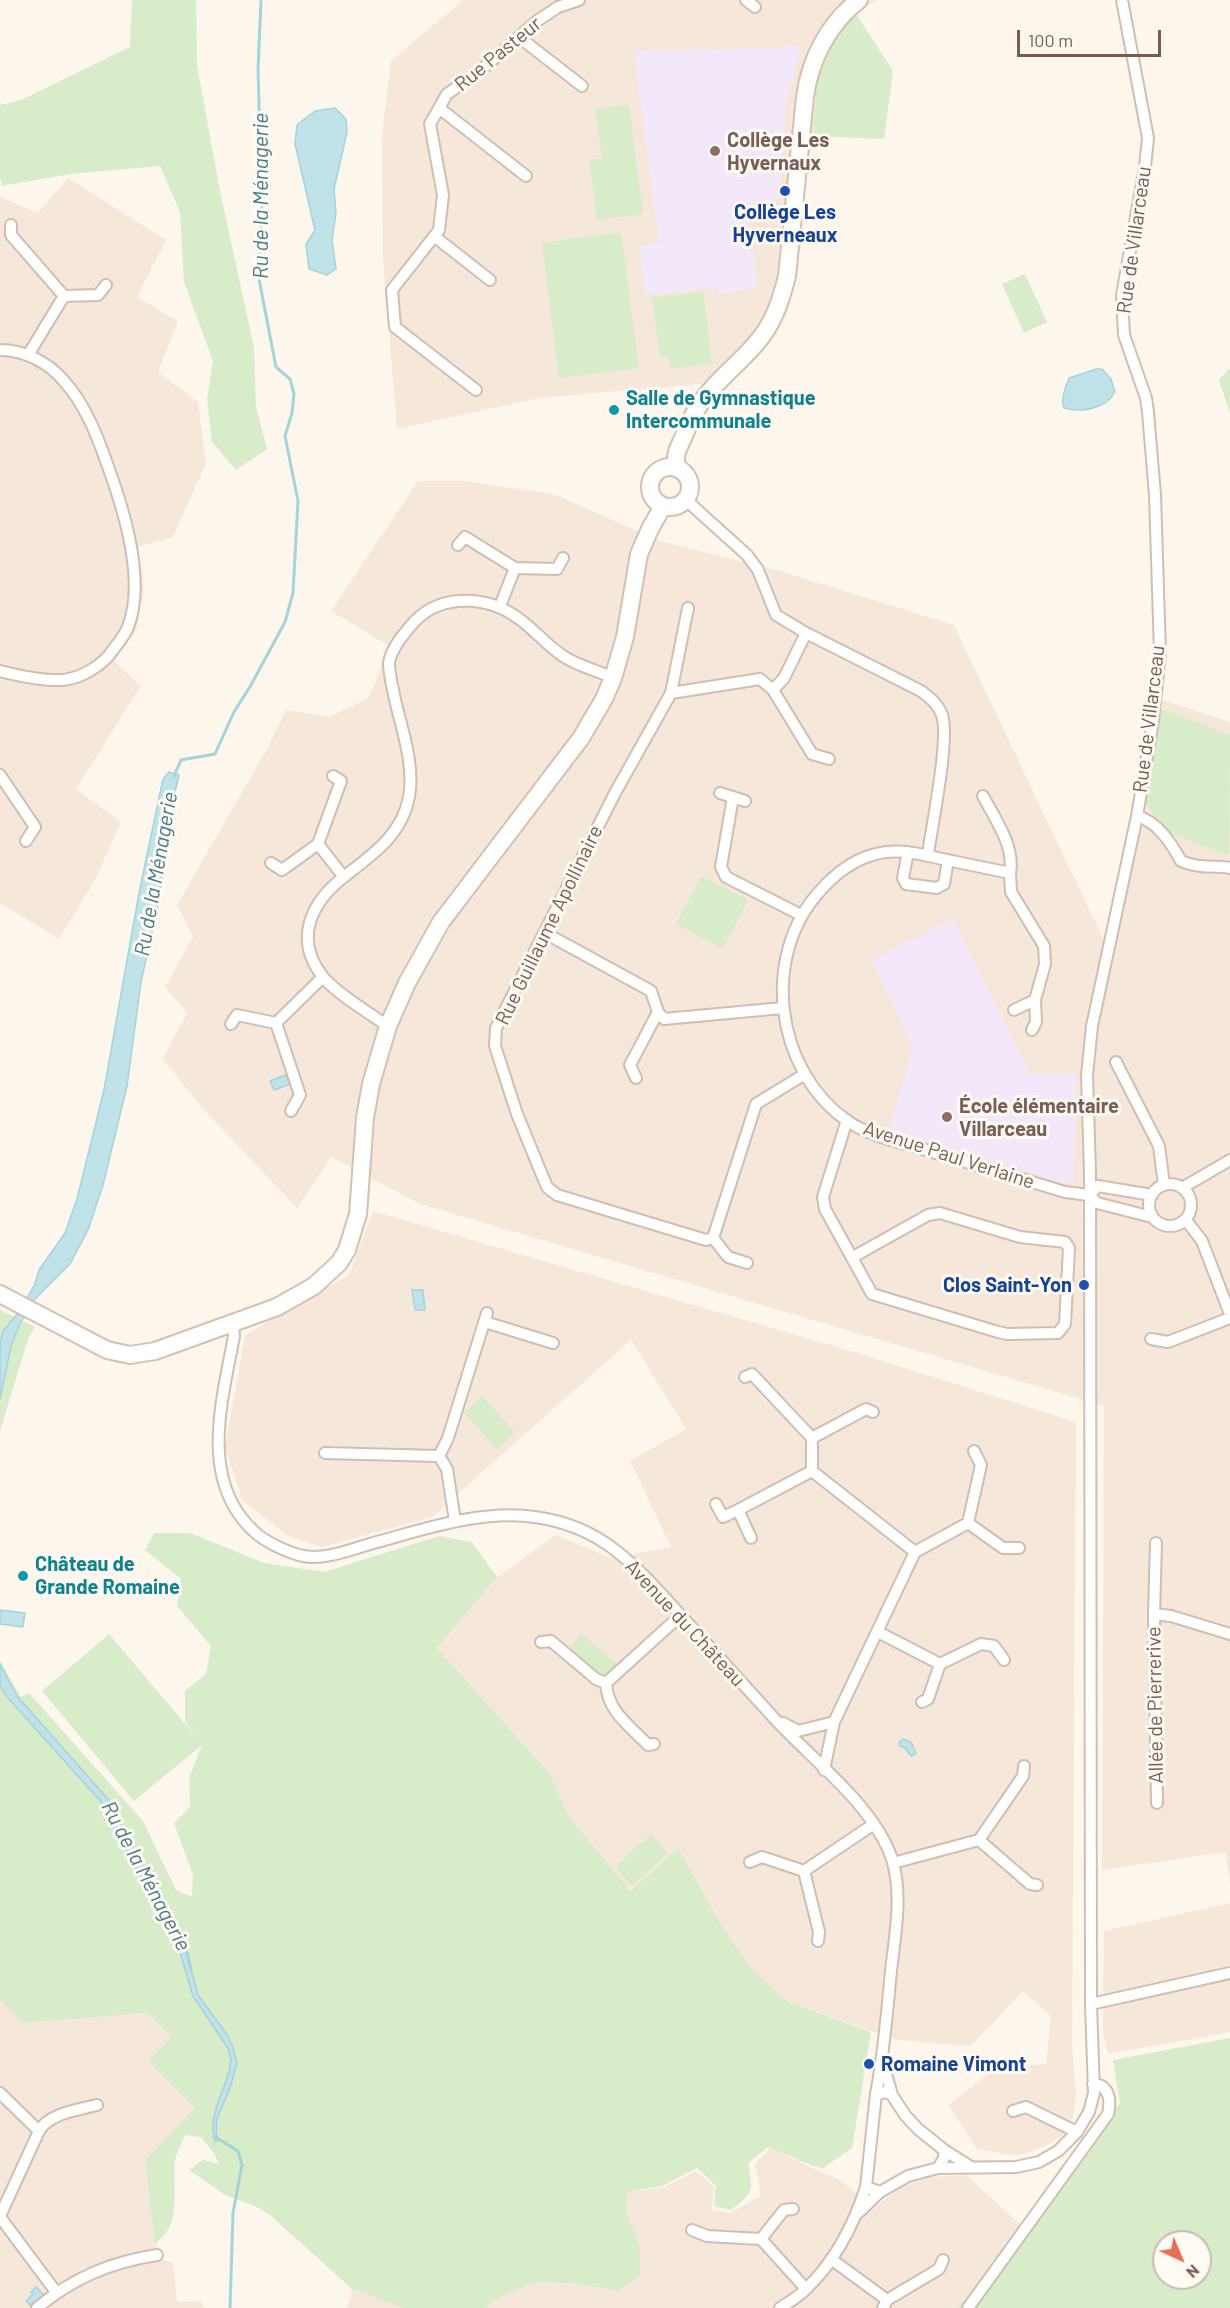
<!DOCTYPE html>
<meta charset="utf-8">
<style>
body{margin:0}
#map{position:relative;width:1230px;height:2308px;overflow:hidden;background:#fdf6ec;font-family:Barlow,sans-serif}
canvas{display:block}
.north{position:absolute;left:1152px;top:2230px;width:60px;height:60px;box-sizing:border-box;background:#fffaf3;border:2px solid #cabbb1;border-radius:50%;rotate:136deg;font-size:16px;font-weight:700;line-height:24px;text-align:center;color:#7a5c4d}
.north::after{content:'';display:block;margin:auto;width:21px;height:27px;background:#e76f51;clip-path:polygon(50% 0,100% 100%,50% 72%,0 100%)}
.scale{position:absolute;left:1017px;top:30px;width:144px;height:27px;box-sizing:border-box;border:3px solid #7a5c4d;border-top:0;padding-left:8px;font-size:18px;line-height:21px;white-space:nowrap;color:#7a5c4d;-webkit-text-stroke:4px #fffaf3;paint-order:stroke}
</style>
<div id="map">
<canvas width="1230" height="2308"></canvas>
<div class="north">N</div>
<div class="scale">100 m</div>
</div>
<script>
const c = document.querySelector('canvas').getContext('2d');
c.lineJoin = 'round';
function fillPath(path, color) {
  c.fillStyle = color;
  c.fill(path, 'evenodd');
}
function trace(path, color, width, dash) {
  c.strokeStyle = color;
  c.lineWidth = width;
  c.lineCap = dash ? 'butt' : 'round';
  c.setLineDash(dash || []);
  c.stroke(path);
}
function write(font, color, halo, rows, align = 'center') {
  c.font = font + ' Barlow,sans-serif';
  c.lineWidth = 6;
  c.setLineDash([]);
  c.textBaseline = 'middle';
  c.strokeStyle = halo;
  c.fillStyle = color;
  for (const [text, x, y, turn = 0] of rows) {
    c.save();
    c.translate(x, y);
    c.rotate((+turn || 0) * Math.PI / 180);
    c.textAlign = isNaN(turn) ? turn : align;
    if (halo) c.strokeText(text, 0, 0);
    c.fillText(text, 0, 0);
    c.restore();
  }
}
const residential = new Path2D(`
 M 463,0 L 876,0 L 844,23 L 817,76 L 813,136 L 781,309 L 724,382 L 539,398 L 397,429 L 383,260 L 382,136 L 391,61 Z
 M 68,178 L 166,240 L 137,297 L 178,321 L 158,372 L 198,402 L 206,463 L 173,537 L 138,547 L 144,589 L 136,631 L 114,661 L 141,686 L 76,789 L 121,822 L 95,880 L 59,939 L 0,903 L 0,197 L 38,213 Z
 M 418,481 L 467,481 L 556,495 L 660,541 L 780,571 L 954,625 L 1110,953 L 1163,700 L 1230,722 L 1230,1885 L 1225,1852 L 1102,1870 L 1104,1406 L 420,1204 L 331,1157 L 297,1208 L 202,1108 L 163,1059 L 187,1013 L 165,987 L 193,937 L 177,905 L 267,749 L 286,710 L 329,717 L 369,698 L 389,646 L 331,611 Z
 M 373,1211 L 854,1352 L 1076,1422 L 1072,2044 L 1076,2096 L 1073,2117 L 1062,2136 L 1045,2146 L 1024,2154 L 1009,2155 L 977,2149 L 948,2105 L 998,2067 L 1046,2064 L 1051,2016 L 1023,1991 L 971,2046 L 897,2040 L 788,2002 L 750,1967 L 719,1921 L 678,1849 L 631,1891 L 569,1817 L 550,1774 L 437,1648 L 497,1577 L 556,1535 L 611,1558 L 671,1547 L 630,1461 L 686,1429 L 631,1340 L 432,1517 L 322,1547 L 288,1536 L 243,1501 L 225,1448 L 245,1335 L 349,1275 Z
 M 1230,1903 L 1230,2032 L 1108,2054 L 1103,2032 L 1104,1931 Z
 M 0,2000 L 24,2023 L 148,2013 L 171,2037 L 148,2061 L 196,2108 L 145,2160 L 159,2259 L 173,2263 L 177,2302 L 201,2301 L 205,2308 L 0,2308 Z
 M 770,2148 L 841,2181 L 875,2207 L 902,2186 L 931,2177 L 966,2175 L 1020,2224 L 958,2308 L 487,2308 L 492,2301 L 535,2282 L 570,2283 L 618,2291 L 639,2242 L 626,2211 L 628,2192 L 662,2188 L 696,2171 L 714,2187 L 712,2210 L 730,2213 L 761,2196 L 755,2164 Z
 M 352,2289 L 395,2304 L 404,2308 L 347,2308 Z`);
const education = new Path2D(`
 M 801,47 L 786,105 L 780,197 L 775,202 L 753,204 L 748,212 L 758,288 L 719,294 L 718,287 L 645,296 L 639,246 L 659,243 L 634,51 Z
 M 953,920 L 1030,1074 L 1077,1074 L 1073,1185 L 889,1131 L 913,1047 L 872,960 Z`);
const green = new Path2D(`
 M 132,0 L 196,0 L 197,65 L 220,191 L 254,348 L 256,407 L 267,449 L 236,470 L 212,442 L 207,399 L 213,361 L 184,282 L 180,212 L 160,166 L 70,174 L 2,186 L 0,177 L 0,105 L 21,100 L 130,47 Z
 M 856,14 L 893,71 L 884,139 L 813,136 L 817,76 L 844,23 Z
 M 629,104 L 643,214 L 597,220 L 589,160 L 602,158 L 595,109 Z
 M 621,232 L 639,368 L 559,378 L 542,243 Z
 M 1025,274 L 1047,322 L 1024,333 L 1002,284 Z
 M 703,292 L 712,363 L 671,369 L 669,357 L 660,358 L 652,298 Z
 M 1230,368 L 1230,414 L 1219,380 Z
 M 1162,709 L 1230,735 L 1229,856 L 1165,831 L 1145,802 Z
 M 701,876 L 748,900 L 723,949 L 676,924 Z
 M 0,1310 L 35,1327 L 28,1339 L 0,1431 Z
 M 482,1396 L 515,1432 L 497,1449 L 464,1413 Z
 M 154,1533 L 190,1533 L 264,1563 L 324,1572 L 439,1536 L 472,1542 L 497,1577 L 437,1648 L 550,1774 L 569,1817 L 631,1891 L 678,1848 L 719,1921 L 750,1967 L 788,2002 L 871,2032 L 852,2148 L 823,2168 L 813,2166 L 768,2147 L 748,2163 C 754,2191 753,2193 731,2210 L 714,2206 L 716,2186 L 697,2168 L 662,2186 L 628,2192 L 626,2211 L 639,2242 L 641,2276 L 618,2291 L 570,2283 L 535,2282 L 492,2301 L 487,2308 L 404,2308 L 352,2289 L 270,2215 L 255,2206 L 225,2195 L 189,2170 L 203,2160 L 219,2164 L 214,2153 L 201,2137 L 185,2135 C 182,2143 176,2153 175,2161 C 173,2188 182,2227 155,2243 L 145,2160 L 195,2108 L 148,2061 L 171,2037 L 148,2013 L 24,2023 L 0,2000 L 0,1661 L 21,1697 L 29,1693 L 143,1821 L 176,1890 L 192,1897 L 193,1875 L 174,1823 L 190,1807 L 189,1778 L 202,1745 L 134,1801 L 42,1691 L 109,1634 L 197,1738 L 185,1722 L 185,1691 L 206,1674 L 211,1646 L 177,1606 L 181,1579 L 145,1550 Z
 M 581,1634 L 617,1664 L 604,1679 L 568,1650 Z
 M 651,1834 L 668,1853 L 632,1886 L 615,1867 Z
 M 1230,2038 L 1230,2308 L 958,2308 L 1020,2224 L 1120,2103 L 1113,2060 ZM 1164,2242 L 1200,2242 L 1200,2278 L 1164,2278 Z`);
const water = new Path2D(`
 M 335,108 L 346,119 L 347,132 L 334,189 L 336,213 L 332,240 L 336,269 L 327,275 L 309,269 L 306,244 L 315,230 L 295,144 L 297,125 L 315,111 Z
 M 1097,369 L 1102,369 L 1111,379 L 1115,392 C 1106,409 1081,413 1064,408 C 1060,399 1066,387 1069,378 Z
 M 169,772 L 179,775 L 175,792 L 158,905 L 141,982 L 127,1086 L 103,1185 L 88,1230 L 70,1264 L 31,1303 L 19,1326 L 11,1346 L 0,1399 L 0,1344 L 3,1331 L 19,1312 L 35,1284 L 39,1270 L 65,1233 L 77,1199 L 104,1090 L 139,893 L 163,779 Z
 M 286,1075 L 290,1084 L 274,1090 L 270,1081 Z
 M 412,1290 L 423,1290 L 425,1310 L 415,1310 Z
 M 0,1610 L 25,1613 L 23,1627 L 0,1624 Z
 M 0,1664 L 17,1696 L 108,1799 L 146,1871 L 179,1926 L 198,1995 L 228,2036 L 233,2048 L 237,2063 L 230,2088 L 217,2119 L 216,2131 L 218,2141 L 215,2141 C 207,2116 225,2091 230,2067 L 231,2060 L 228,2048 L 193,1996 L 174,1932 L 117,1834 L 103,1804 L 8,1698 L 0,1686 Z
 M 903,1739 L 911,1742 L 916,1753 L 911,1756 L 905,1748 L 900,1746 L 899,1742 Z
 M 36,2287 L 44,2295 L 32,2307 L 26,2301 L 33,2294 L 31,2292 Z`);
const stream = new Path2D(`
 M 174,776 L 181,760 L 215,754 L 234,712 L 251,685 L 285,622 L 293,593 L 298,501 L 285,436 L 292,413 L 294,394 L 290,379 L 276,367 L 259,279 L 262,202 L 258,69 L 261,0
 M 184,1941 L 191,1969
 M 214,2136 L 238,2151 L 242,2165 L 233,2213 L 230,2308`);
const street = new Path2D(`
 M 746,0 L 755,7
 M 519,37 L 582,86
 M 439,108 L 526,176
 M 11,225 L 11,235 L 64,296
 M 434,236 L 490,280
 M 64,296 L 98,295 L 106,285
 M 0,350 C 24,350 48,362 64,381 C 87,406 100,443 111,475 C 126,517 145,583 128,627 C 125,635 118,643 113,650 C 103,665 82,678 63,680 C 43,681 20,676 0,671
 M 28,355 L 64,296
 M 476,390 L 395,327 L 392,290 L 439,230 L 443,195 L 430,124 L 447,94 L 480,71 L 537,21 L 558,7 L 579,0
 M 686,500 L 747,555 L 758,570 L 776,615 L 806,633 L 921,691 C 930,698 938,704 942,715 C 950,738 932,825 928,854
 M 458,545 L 465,537 L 515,568 L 500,606
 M 515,568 L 557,569 L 563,558
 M 773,690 L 784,678 L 806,633
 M 671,693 L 688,608
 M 0,775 L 35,827 L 26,841
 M 720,793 L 745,801
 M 983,796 C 995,819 1015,846 1010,873
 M 733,797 L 721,867 L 726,877 L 801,915
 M 1137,816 C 1158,822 1171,843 1181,861 C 1200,869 1211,865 1230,868
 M 318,844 L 341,781 L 333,776
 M 318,844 L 343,876
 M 908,852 L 903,878 L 906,884 L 937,888 L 944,884 L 948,860
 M 271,863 L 282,870 L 318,844
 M 545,933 L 651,991 L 658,1012 L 664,1019 L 783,1008
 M 1035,1000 L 1045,964 L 1044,946 L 1011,892 L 1010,873 C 990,869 971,865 952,861 C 925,856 900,846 872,855 C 852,861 834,875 820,891 C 761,955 774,1068 846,1120 C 868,1136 900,1142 926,1150 C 972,1164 1019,1178 1065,1192 L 1089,1195
 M 1014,1010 L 1035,1000 L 1036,1022 L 1032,1030
 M 231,1024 L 237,1015 L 276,1023
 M 388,1026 C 370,1014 336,993 323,977 C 293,939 311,902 345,876 C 373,854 402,835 409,797 C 415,763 401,728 394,695 C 392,685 389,673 389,663 C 391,648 405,632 415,621 C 442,593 488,596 518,618 C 534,629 546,645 563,656 C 578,666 596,670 613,678
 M 1116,1062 L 1159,1146 L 1164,1185
 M 805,1074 L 756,1104 L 713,1238 L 706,1240 L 557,1195 L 547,1187 L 517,1114 L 495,1046 L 496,1028 L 615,793 L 671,693 L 760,679 L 773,690 L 812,754 L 829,759
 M 636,1078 L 630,1065 L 658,1012
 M 291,1111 L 300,1095 L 276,1023 L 323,977
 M 847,1120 L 823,1197 L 825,1209 L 872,1294 L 998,1332 L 1007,1334 L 1058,1333 L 1065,1324 L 1069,1248 L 1065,1242 L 1020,1237 L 940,1213 L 928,1215 L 853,1257
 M1149 1205a21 21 0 1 1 42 0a21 21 0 1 1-42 0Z
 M 1182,1188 L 1230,1160
 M 1089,1195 L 1097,1203 L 1152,1217
 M 1089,1195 L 1098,1186 L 1152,1195
 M 1186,1220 L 1202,1241 L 1230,1314
 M 713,1238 L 728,1257 L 747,1263
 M 485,1322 L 553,1343
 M 233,1324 L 234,1336 C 222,1402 197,1484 258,1535 C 270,1544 289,1553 303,1556 C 325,1560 349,1550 370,1544 C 422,1530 481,1509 535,1517 C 564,1521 592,1532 615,1550 C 641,1570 663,1596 685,1620 C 715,1653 744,1685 773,1717 C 812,1760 873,1804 892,1859 C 903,1895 895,1935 891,1971 C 887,2012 884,2053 876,2094
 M 1151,1339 L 1168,1342 L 1230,1318
 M 745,1377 L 752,1374 L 812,1438
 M 812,1438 L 866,1409 L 873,1412
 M 812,1438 L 812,1471
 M 325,1453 L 439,1456 L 447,1469 L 455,1521
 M 439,1456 L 448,1438 L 487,1313
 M 716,1504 L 723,1517 L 738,1510 L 751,1538
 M 738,1510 L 812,1471 L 915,1552 L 834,1722 L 824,1770
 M 968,1523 L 1003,1548 L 1019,1548
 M 915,1552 L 968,1523 L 981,1465 L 974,1451
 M 1154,1614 L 1156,1543
 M 878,1632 L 940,1664 L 981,1644 L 994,1646 L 1004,1660
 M 541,1642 L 551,1641 L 596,1679 L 606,1683 L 681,1615
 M 606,1683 C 607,1711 630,1726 648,1745 L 654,1744
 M 922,1702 L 928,1699 L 940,1664
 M 783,1723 L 798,1731 L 834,1722
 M 1157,1803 L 1154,1614 L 1171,1616 L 1230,1634
 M 979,1840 L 1030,1884 L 1037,1885
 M 750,1862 L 762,1857 L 804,1871 L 874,1824
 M 893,1863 L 979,1840 L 1023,1776 L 1024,1766
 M 804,1871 L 819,1932 L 818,1941
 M 1091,2004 L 1230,1973
 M 883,2063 L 892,2095 L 905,2115 L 918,2129 L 944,2150 L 944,2158 L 938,2168 L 908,2176 L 880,2192 L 866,2187 L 876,2094 L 886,2092 L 892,2095
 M 0,2093 L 39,2131 L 0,2216
 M 1013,2111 L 1026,2107 L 1077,2132
 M 39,2131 C 49,2113 78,2110 97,2105
 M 944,2150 L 971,2167
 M 938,2168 L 1016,2167 L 1039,2162 L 1058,2151 L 1077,2132 L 1089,2112 L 1094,2093 L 1091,2004 L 1090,1172 L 1087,1075 L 1092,1026 L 1137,816 L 1153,721 L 1160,653 L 1155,495 L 1148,412 L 1146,398 L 1124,335 L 1122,295 L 1145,167 L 1148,138 L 1122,0
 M 858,2213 L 880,2192
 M 0,2217 L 56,2292
 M 692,2230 L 707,2236 L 761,2239 L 806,2289
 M 761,2239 L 784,2210 L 793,2209
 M 831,2259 L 887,2300 L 883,2308
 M 887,2300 L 939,2269 L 943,2260
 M 37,2308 C 73,2278 111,2262 157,2255
 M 780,2308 C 789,2302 800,2296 807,2288 C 835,2261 854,2224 866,2187
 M 968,2308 L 1108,2114 C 1111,2101 1110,2085 1093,2084`);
const secondary = new Path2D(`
 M650 487a20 20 0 1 1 40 0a20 20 0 1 1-40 0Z
 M 678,469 C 673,456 678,449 683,438 C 689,424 695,409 705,397 C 722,375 745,359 762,336 C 775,319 782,297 787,276 L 805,97 C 810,59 829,23 859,0
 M 0,1294 L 107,1350 L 130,1355 L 155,1351 L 277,1307 L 314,1286 L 339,1263 L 347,1250 L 358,1214 L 365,1118 L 371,1084 L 388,1026 L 407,983 L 441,922 L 581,738 L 604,699 L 613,678 L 625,637 L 639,554 L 650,529 L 663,506`);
const markers = [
 [715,151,6,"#8d6e63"],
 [785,191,6,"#1a4fb4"],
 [614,410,6,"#0f9aa8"],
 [947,1117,6,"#8d6e63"],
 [1084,1285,6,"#1a4fb4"],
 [23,1576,6,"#0f9aa8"],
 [869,2064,6,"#1a4fb4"]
];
const streetNames = [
 ["Rue Pasteur",498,54,-39],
 ["Rue de Villarceau",1134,240,-82],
 ["Rue de Villarceau",1149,719,-83],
 ["Rue Guillaume Apollinaire",549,925,-64],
 ["Avenue Paul Verlaine",949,1155,18],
 ["Avenue du Château",685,1623,47],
 ["Allée de Pierrerive",1155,1705,-91]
];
const educationNames = [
 ["Collège Les",727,140],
 ["Hyvernaux",727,163],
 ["École élémentaire",959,1106],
 ["Villarceau",959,1129]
];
const transitNames = [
 ["Collège Les",785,212],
 ["Hyverneaux",785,235],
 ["Clos Saint-Yon",1072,1285,"right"],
 ["Romaine Vimont",881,2064,"left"]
];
const cultureNames = [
 ["Salle de Gymnastique",626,398],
 ["Intercommunale",626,421],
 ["Château de",35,1564],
 ["Grande Romaine",35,1587]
];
const waterNames = [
 ["Ru de la Ménagerie",261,196,-90],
 ["Ru de la Ménagerie",156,874,-80],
 ["Ru de la Ménagerie",146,1876,62]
];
fillPath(residential, '#f5e8da');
fillPath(education, '#f3e8fa');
fillPath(green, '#d8ecc9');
fillPath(water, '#bfe3e8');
trace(water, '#a5d3da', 1.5);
trace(stream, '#a5d3da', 3);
trace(street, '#d1beb0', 14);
trace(secondary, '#d6c0b0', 20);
trace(street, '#fff', 10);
trace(secondary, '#fff', 16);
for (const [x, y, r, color] of markers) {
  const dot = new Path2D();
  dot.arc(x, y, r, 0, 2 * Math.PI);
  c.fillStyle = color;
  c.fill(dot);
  trace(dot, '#fffaf3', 2);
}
write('20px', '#7a5c4d', '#fffaf3', streetNames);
write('bold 20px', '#785e54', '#fffaf3', educationNames, 'left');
write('bold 20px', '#164399', '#fffaf3', transitNames);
write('bold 20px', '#0d838f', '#fffaf3', cultureNames, 'left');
write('italic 21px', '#437c86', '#fffaf3', waterNames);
</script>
